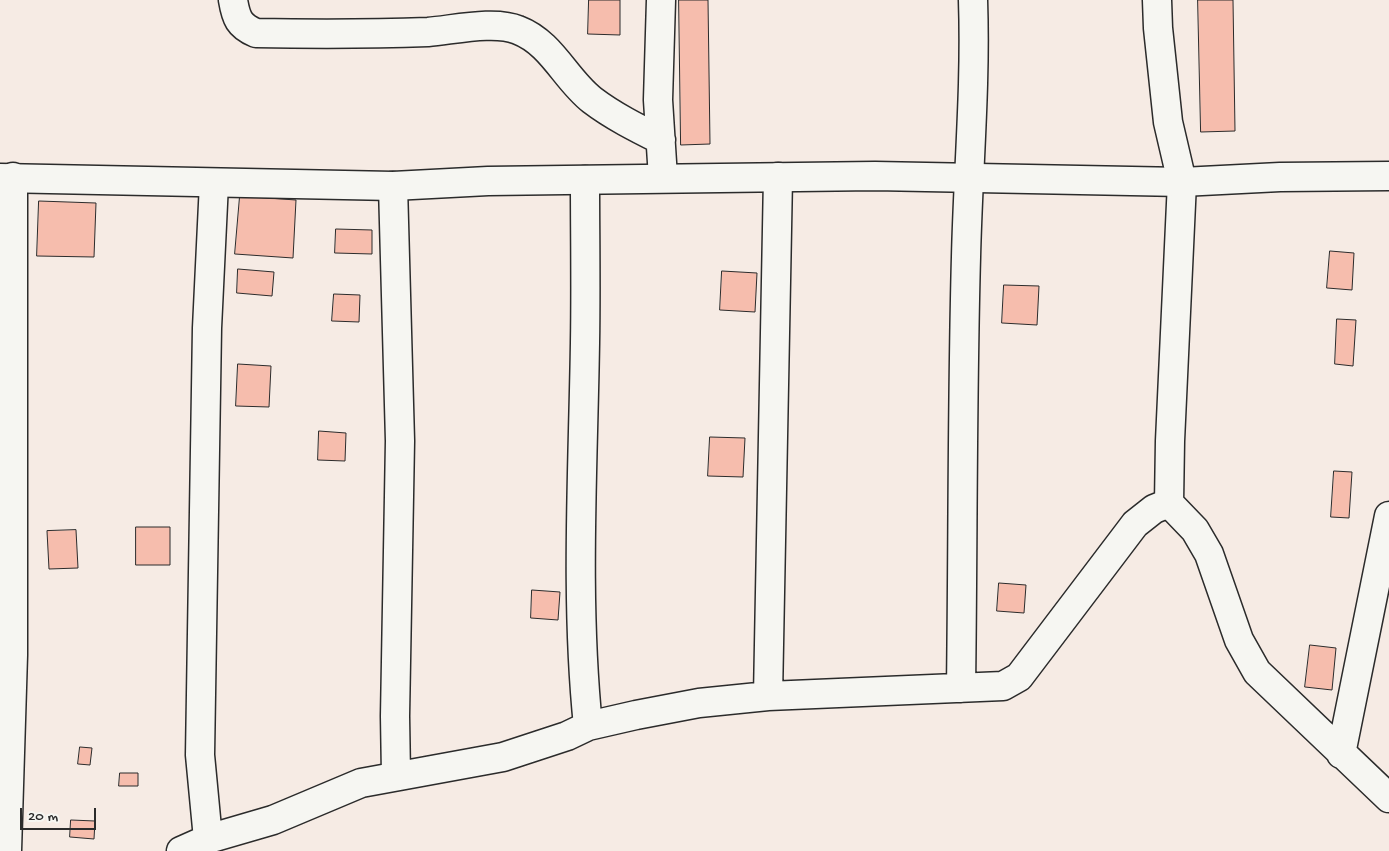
<!DOCTYPE html>
<style>
body{margin:0}
#map{position:relative;width:1389px;height:851px;overflow:hidden;background:#f6ebe4;font-family:"Gochi Hand",sans-serif}
canvas{display:block}
.scale{position:absolute;left:20px;top:808px;width:76px;height:22px;box-sizing:border-box;border:2px solid #2b2b2b;border-top:0;padding-left:6px;font-size:15px;line-height:18px;white-space:nowrap;color:#2b2b2b;-webkit-text-stroke:4px #f6f6f2;paint-order:stroke}
</style>
<div id="map">
<canvas width="1389" height="851"></canvas>
<div class="scale">20 m</div>
</div>
<script>
const c = document.querySelector('canvas').getContext('2d');
c.lineJoin = 'round';
function fillPath(path, color) {
  c.fillStyle = color;
  c.fill(path, 'evenodd');
}
function trace(path, color, width, dash) {
  c.strokeStyle = color;
  c.lineWidth = width;
  c.lineCap = dash ? 'butt' : 'round';
  c.setLineDash(dash || []);
  c.stroke(path);
}
const building = new Path2D(`
 M 589,0 L 620,0 L 620,35 L 588,34 Z
 M 679,0 L 708,0 L 710,144 L 681,145 Z
 M 1198,0 L 1233,0 L 1235,131 L 1201,132 Z
 M 240,196 L 296,200 L 293,258 L 235,254 Z
 M 39,201 L 96,203 L 94,257 L 37,256 Z
 M 336,229 L 372,230 L 372,254 L 335,253 Z
 M 1330,251 L 1354,253 L 1352,290 L 1327,288 Z
 M 238,269 L 274,272 L 272,296 L 237,293 Z
 M 722,271 L 757,273 L 755,312 L 720,310 Z
 M 1004,285 L 1039,286 L 1037,325 L 1002,323 Z
 M 334,294 L 360,295 L 359,322 L 332,321 Z
 M 1337,319 L 1356,320 L 1353,366 L 1335,364 Z
 M 238,364 L 271,366 L 269,407 L 236,406 Z
 M 319,431 L 346,433 L 345,461 L 318,460 Z
 M 710,437 L 745,438 L 743,477 L 708,476 Z
 M 1334,471 L 1352,472 L 1349,518 L 1331,517 Z
 M 136,527 L 170,527 L 170,565 L 136,565 Z
 M 76,530 L 78,568 L 49,569 L 47,531 Z
 M 999,583 L 1026,585 L 1024,613 L 997,611 Z
 M 532,590 L 560,592 L 558,620 L 531,618 Z
 M 1310,645 L 1336,648 L 1332,690 L 1305,687 Z
 M 80,747 L 92,748 L 90,765 L 78,764 Z
 M 120,773 L 138,773 L 138,786 L 119,786 Z
 M 71,820 L 95,821 L 94,839 L 70,837 Z`);
const street = new Path2D(`
 M 233,0 C 236,18 239,26 256,33 C 313,34 371,34 428,32 C 453,30 495,20 518,30 C 552,43 565,79 592,100 C 613,116 637,128 661,140
 M 661,0 L 658,100 L 663,178
 M 1157,0 L 1158,28 L 1168,122 L 1182,182 L 1170,441 L 1169,503
 M 585,180 C 585,234 586,289 585,343 C 583,471 575,599 588,726
 M 393,186 L 400,441 L 395,716 L 396,776
 M 961,688 C 963,544 962,401 966,257 C 968,171 976,86 973,0
 M 768,696 L 778,177
 M 1341,754 L 1389,516
 M 208,839 L 200,755 L 207,328 L 214,183
 M 7,851 L 13,655 L 13,177
 M 181,851 L 208,839 L 273,820 L 361,783 L 503,757 L 567,736 L 588,726 L 636,715 L 699,703 L 768,696 L 1003,686 L 1019,677 L 1135,524 L 1154,509 L 1169,503 L 1195,530 L 1209,554 L 1239,640 L 1257,672 L 1389,798`);
const secondary = new Path2D(`
 M 0,178 L 393,186 L 488,181 L 875,176 L 1182,182 L 1280,177 L 1389,176`);
fillPath(building, '#f6bdad');
trace(building, '#2b2b2b', 1);
trace(street, '#2b2b2b', 31);
trace(secondary, '#2b2b2b', 31);
trace(street, '#f6f6f2', 28);
trace(secondary, '#f6f6f2', 28);
</script>
